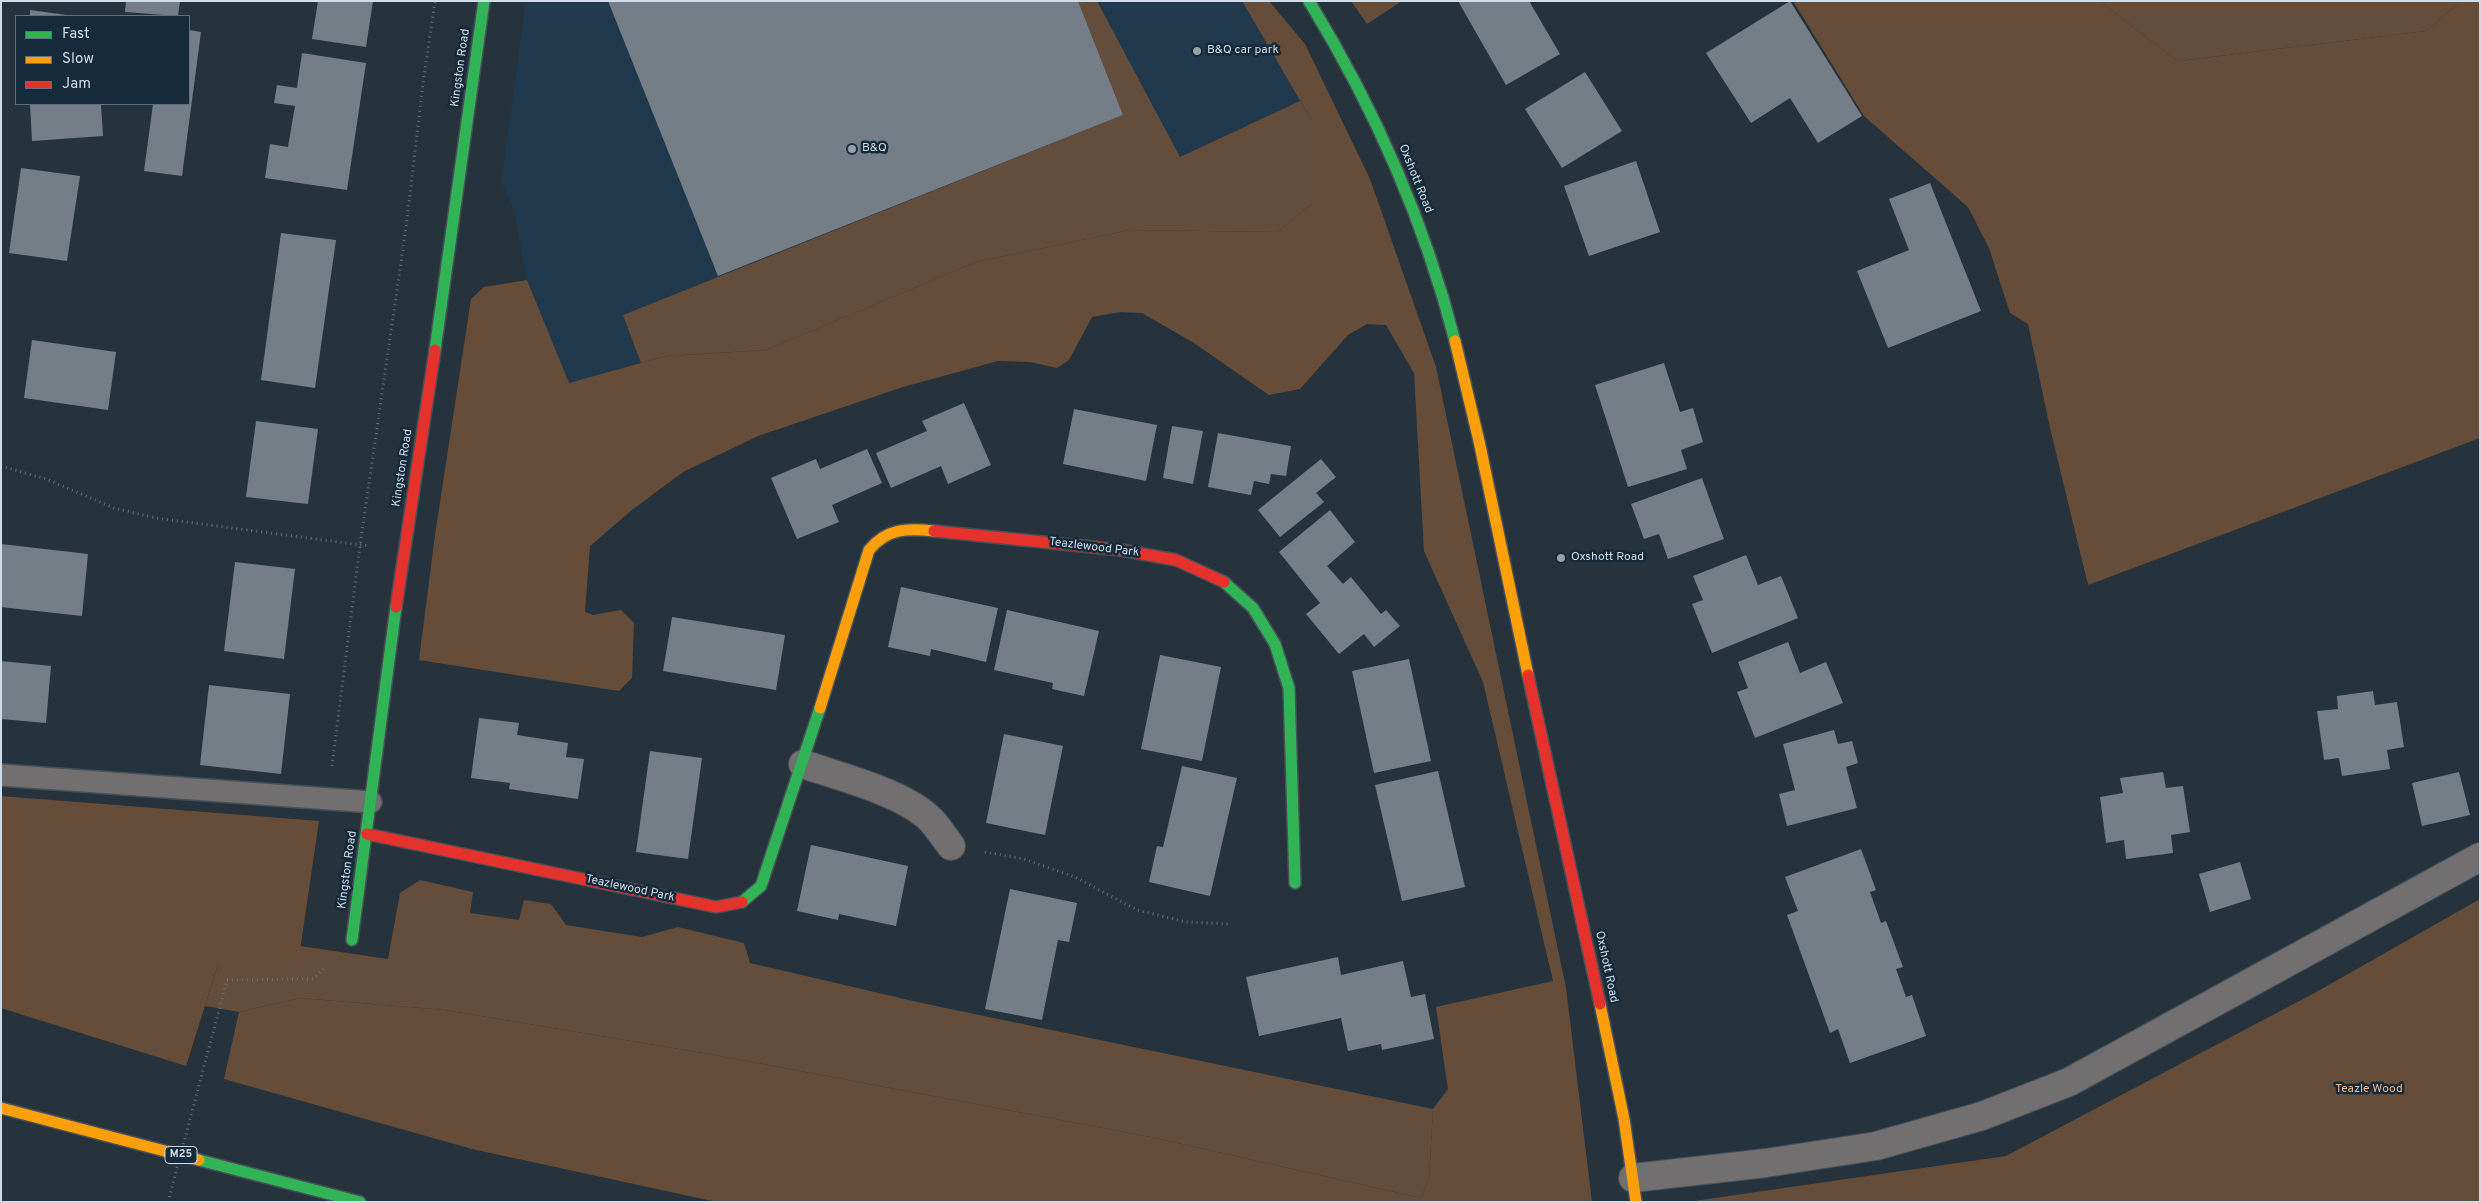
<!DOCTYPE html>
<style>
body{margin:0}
#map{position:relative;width:2481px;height:1203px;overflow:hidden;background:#27333c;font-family:Overpass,sans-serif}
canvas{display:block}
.frame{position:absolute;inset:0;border:2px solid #cfdbe6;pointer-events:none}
.legend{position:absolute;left:15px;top:15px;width:175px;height:90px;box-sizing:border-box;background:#152a3a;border:1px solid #5f717f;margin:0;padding:6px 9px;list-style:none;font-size:15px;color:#cfdbe6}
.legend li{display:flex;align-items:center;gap:10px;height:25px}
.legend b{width:25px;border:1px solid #5f717f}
</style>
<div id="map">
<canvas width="2481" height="1203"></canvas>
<div class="frame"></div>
<ul class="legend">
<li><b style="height:6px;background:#30b455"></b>Fast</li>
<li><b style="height:6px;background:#ff9f0a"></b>Slow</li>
<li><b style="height:6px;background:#e5322d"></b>Jam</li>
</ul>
</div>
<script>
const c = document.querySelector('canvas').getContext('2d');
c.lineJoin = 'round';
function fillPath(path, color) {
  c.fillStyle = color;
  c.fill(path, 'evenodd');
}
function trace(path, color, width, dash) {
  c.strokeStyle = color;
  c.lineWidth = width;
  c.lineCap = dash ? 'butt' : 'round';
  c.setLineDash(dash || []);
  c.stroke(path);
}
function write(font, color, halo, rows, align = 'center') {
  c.font = font + ' Overpass,sans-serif';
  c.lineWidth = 5;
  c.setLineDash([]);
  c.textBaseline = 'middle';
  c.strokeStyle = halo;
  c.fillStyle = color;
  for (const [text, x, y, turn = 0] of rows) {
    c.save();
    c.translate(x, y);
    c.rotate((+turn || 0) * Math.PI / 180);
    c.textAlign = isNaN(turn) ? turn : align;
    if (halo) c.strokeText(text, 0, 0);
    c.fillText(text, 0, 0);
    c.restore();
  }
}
const built = new Path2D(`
 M 526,1 L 1242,1 L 1312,121 L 1277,232 L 1130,230 L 766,350 L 666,356 L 569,384 L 527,280 L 514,210 L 501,182 Z`);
const green = new Path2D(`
 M 1078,1 L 1097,1 L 1180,157 L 1300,101 L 1312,121 L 1312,204 L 1277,232 L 1130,230 L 976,262 L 766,350 L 666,356 L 641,363 L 623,315 L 1123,115 Z
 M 2099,1 L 2461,1 L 2426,31 L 2178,61 Z
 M 420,880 L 473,892 L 470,913 L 519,920 L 524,900 L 551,904 L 566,925 L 642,937 L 678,927 L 744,943 L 750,963 L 926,1004 L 1433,1109 L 1429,1178 L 1421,1198 L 1151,1137 L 715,1055 L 445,1010 L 300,998 L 239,1012 L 205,1006 L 218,964 L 297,964 L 300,946 L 388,959 L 400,893 Z`);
const forest = new Path2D(`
 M 1242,1 L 1269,1 L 1305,44 L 1370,179 L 1436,367 L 1566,988 L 1592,1202 L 717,1202 L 472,1149 L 224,1079 L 239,1012 L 300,998 L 445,1010 L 715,1055 L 1151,1137 L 1421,1198 L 1429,1178 L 1433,1109 L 1448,1089 L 1436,1007 L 1553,981 L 1483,682 L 1424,551 L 1414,373 L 1386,325 L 1367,324 L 1348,335 L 1300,389 L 1269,395 L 1194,343 L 1142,313 L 1120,312 L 1092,317 L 1069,360 L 1057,368 L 1030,362 L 998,361 L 903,387 L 758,436 L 683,472 L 632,510 L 590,546 L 585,612 L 593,615 L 621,610 L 634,623 L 632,678 L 619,691 L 419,660 L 435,535 L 471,299 L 484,287 L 527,280 L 569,383 L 666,356 L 766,350 L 976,262 L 1130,230 L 1277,232 L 1312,204 L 1312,121 Z
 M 1351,1 L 1402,1 L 1367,24 Z
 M 1793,1 L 2099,1 L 2178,61 L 2426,31 L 2461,1 L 2480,1 L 2480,438 L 2088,585 L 2050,428 L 2028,324 L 2010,313 L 1989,248 L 1968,207 L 1864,116 Z
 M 1,796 L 319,821 L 298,964 L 218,964 L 186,1066 L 1,1008 Z
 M 2480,899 L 2480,1202 L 1687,1202 L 2006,1156 L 2320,990 Z`);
const building = new Path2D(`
 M 126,1 L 180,1 L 178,16 L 125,12 Z
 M 318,1 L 373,1 L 366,47 L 312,39 Z
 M 608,1 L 1078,1 L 1123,115 L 718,276 Z
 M 1458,1 L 1529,1 L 1560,54 L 1506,85 Z
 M 1790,1 L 1862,116 L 1818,143 L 1790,98 L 1751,123 L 1706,53 Z
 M 30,10 L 67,15 L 67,16 L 30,16 Z
 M 189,30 L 201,32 L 182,176 L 144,171 L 153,104 L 189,104 Z
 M 302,53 L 366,63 L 347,190 L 265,178 L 270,144 L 288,147 L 295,106 L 274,103 L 277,85 L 297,88 Z
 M 1585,72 L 1622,131 L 1562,168 L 1525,109 Z
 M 30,104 L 101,104 L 103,136 L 32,141 Z
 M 1636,161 L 1660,232 L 1589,256 L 1564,186 Z
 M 21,168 L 80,176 L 67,261 L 9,253 Z
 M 1930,183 L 1981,311 L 1888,348 L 1857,271 L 1909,250 L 1889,199 Z
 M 281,233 L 336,240 L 315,388 L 261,380 Z
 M 32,340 L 116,352 L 108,410 L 24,398 Z
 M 1664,363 L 1680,412 L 1693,408 L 1703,442 L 1681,450 L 1687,469 L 1628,487 L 1595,385 Z
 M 964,403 L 991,465 L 948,484 L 941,466 L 891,488 L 876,453 L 927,431 L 922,421 Z
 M 1074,409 L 1157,425 L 1146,481 L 1063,464 Z
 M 256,421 L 318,429 L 308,504 L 246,497 Z
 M 1172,426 L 1203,431 L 1193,484 L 1163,478 Z
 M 1218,433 L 1291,446 L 1286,476 L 1271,474 L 1269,484 L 1254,481 L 1251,495 L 1208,487 Z
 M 867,449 L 882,483 L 832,505 L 839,522 L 797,539 L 771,478 L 816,459 L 820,469 Z
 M 1321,459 L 1336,477 L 1316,493 L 1324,502 L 1280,537 L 1258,510 Z
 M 1702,478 L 1724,539 L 1668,559 L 1659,534 L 1644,539 L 1631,504 Z
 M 1330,510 L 1355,542 L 1327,566 L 1343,584 L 1351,577 L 1381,614 L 1386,610 L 1400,626 L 1374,647 L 1364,634 L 1339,654 L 1306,614 L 1320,603 L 1279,552 Z
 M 1,544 L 88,554 L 82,616 L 1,607 Z
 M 1746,555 L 1758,585 L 1781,576 L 1798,618 L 1712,653 L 1692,604 L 1703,600 L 1693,576 Z
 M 235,562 L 295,569 L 284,659 L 224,651 Z
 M 901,587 L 998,608 L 986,662 L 931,649 L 930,656 L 888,647 Z
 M 1007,610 L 1099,631 L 1084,696 L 1052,689 L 1053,683 L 994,670 Z
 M 672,617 L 785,635 L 776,690 L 663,671 Z
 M 1788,642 L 1800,673 L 1826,662 L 1843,703 L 1755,738 L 1737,692 L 1748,688 L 1738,662 Z
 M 1160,655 L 1221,667 L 1202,761 L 1141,749 Z
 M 1409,659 L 1431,761 L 1374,773 L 1352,671 Z
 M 1,661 L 51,666 L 46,723 L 1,719 Z
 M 209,685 L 290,694 L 281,774 L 200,765 Z
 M 2373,691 L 2375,705 L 2397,702 L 2404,747 L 2387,750 L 2390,769 L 2342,776 L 2339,758 L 2324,760 L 2317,711 L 2338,709 L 2337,696 Z
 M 479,718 L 519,723 L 517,735 L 568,743 L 566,757 L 584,759 L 578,799 L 509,789 L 510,783 L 471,778 Z
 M 1834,730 L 1838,744 L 1852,741 L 1858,763 L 1846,767 L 1857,808 L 1787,826 L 1779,794 L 1795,790 L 1783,744 Z
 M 1004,734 L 1063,746 L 1045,835 L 986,823 Z
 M 650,751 L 702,758 L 688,859 L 636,852 Z
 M 1182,766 L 1237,778 L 1210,896 L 1149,882 L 1157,846 L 1163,847 Z
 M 1438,771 L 1465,887 L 1402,901 L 1375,785 Z
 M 2163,772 L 2166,788 L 2183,786 L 2190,832 L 2171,835 L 2173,853 L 2126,859 L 2124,840 L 2106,843 L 2100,797 L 2123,793 L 2120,778 Z
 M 2459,772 L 2470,815 L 2422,826 L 2412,783 Z
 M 811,845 L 908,866 L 896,926 L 839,914 L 838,920 L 797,911 Z
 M 1861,849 L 1876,890 L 1870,892 L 1881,923 L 1886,921 L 1903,967 L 1896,969 L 1906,997 L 1912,995 L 1926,1036 L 1850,1063 L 1838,1029 L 1830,1033 L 1787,915 L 1798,911 L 1785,877 Z
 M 2240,862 L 2251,899 L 2210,912 L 2199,874 Z
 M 1010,889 L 1077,903 L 1069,942 L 1058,940 L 1042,1020 L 985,1009 Z
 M 1338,957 L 1341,975 L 1403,961 L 1411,997 L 1425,994 L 1434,1039 L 1382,1050 L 1381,1044 L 1348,1051 L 1341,1018 L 1259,1036 L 1246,977 Z`);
const path = new Path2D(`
 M 1,466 L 46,479 L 114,508 L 156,518 L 369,546
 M 332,766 L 360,545 L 406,228 L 423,83 L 435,1
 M 985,852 L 1024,859 L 1075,877 L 1137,910 L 1186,922 L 1229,924
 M 227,980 L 313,979 L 327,966`);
const lane = new Path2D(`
 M 1,775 L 371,802`);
const street = new Path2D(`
 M 803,764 C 840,777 906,793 932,821 C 939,829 945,838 951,846
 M 1633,1178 L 1766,1163 L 1876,1146 L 1982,1116 L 2069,1082 L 2480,857`);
const fast = new Path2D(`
 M 1309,1 C 1374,107 1424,220 1455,341
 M 435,350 L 484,1
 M 1224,582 L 1253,608 L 1275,644 L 1289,688 L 1295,883
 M 742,902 L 761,886 L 820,708
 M 352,940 L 396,607
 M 199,1160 L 360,1202`);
const slow = new Path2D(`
 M 1455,341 L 1479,441 L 1528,675
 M 820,708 L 869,550 C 887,528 908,528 934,531
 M 1600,1004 L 1624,1119 L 1636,1202
 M 1,1108 L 199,1160`);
const jam = new Path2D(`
 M 934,531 L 1121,550 L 1176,560 L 1224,582
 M 396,607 L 435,350
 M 1528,675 L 1600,1004
 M 367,834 L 716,907 L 742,902`);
const pathBridge = new Path2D(`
 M 168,1202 L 227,980`);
const markers = [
 [1197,51,5,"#94a0aa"],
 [852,149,5,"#94a0aa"],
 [1561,558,5,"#94a0aa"]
];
const shields = [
 [181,1155,32]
];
const shieldNames = [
 ["M25",181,1155]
];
const poiNames = [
 ["B&Q car park",1207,51],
 ["B&Q",862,149],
 ["Oxshott Road",1571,558]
];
const streetNames = [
 ["Kingston Road",461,68,-82],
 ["Oxshott Road",1415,179,68],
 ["Kingston Road",403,468,-81],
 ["Teazlewood Park",1094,548,7],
 ["Kingston Road",348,870,-82],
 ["Teazlewood Park",630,889,12],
 ["Oxshott Road",1606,967,78]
];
const parkNames = [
 ["Teazle Wood",2369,1090]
];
fillPath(built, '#20394c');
fillPath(green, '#654d3c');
fillPath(forest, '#664d39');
fillPath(building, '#757e86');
trace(lane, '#475059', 24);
trace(street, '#475059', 30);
trace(fast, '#475059', 14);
trace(slow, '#475059', 14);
trace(jam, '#475059', 14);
trace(path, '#6b6d6e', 3, [1, 4]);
trace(lane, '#716f6f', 21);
trace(street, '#716f6f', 28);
trace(fast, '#30b455', 11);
trace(slow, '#ff9f0a', 11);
trace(jam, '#e5322d', 11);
trace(pathBridge, '#6b6d6e', 3, [1, 4]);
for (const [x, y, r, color] of markers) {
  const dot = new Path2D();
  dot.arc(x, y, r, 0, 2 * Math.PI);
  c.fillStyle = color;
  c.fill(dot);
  trace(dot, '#152a3a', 2);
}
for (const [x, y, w] of shields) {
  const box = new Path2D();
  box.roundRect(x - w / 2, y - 8.5, w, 17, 4);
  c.fillStyle = '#152a3a';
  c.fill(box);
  trace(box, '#cfdbe6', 1);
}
write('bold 11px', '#cfdbe6', null, shieldNames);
write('12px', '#cfdbe6', '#152a3a', poiNames, 'left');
write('12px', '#cfdbe6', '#152a3a', streetNames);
write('12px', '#efb78e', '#152a3a', parkNames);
</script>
